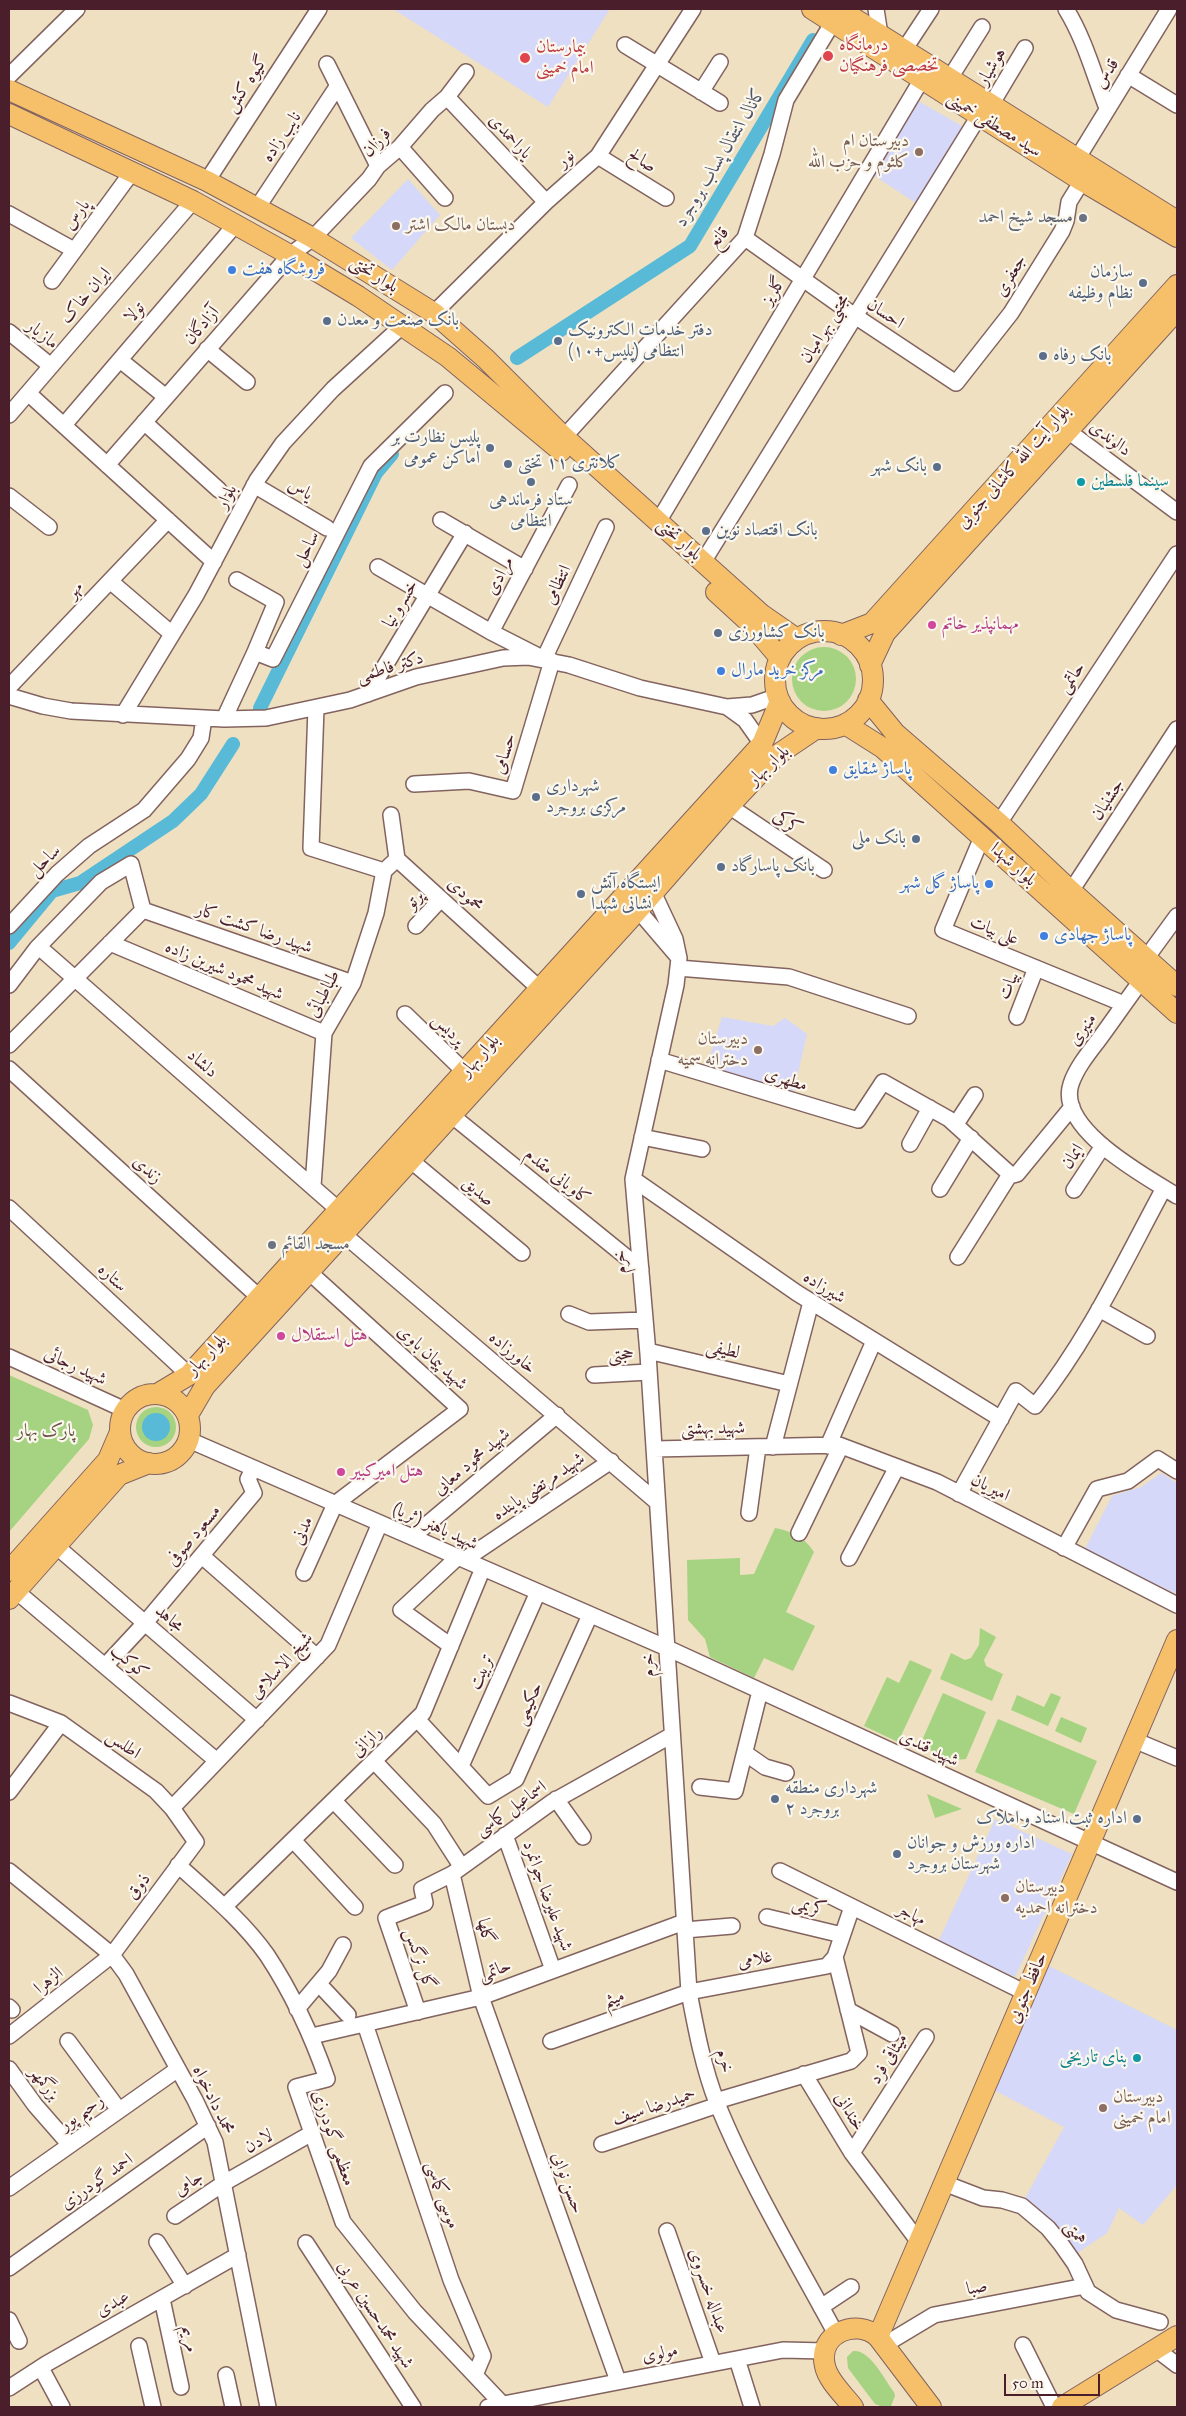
<!DOCTYPE html>
<meta charset="utf-8">
<style>
body{margin:0}
#map{position:relative;width:1186px;height:2416px;overflow:hidden;background:#eee0c0;font-family:"IM FELL Great Primer",serif}
canvas{display:block}
.frame{position:absolute;inset:0;border:10px solid #4a1f2b;pointer-events:none}
.scale{position:absolute;left:1004px;top:2374px;width:96px;height:22px;box-sizing:border-box;border:2px solid #4a1f2b;border-top:0;padding-left:6px;font-size:15px;line-height:18px;white-space:nowrap;color:#4a1f2b;-webkit-text-stroke:4px #fbf7ec;paint-order:stroke}
</style>
<div id="map">
<canvas width="1186" height="2416"></canvas>
<div class="frame"></div>
<div class="scale">50 m</div>
</div>
<script>
const c = document.querySelector('canvas').getContext('2d');
c.lineJoin = 'round';
function fillPath(path, color) {
  c.fillStyle = color;
  c.fill(path, 'evenodd');
}
function trace(path, color, width, dash) {
  c.strokeStyle = color;
  c.lineWidth = width;
  c.lineCap = dash ? 'butt' : 'round';
  c.setLineDash(dash || []);
  c.stroke(path);
}
function write(font, color, halo, rows, align = 'center') {
  c.font = font + ' "IM FELL Great Primer",Amiri,serif';
  c.lineWidth = 4.5;
  c.setLineDash([]);
  c.textBaseline = 'middle';
  c.strokeStyle = halo;
  c.fillStyle = color;
  for (const [text, x, y, turn = 0] of rows) {
    c.save();
    c.translate(x, y);
    c.rotate((+turn || 0) * Math.PI / 180);
    c.textAlign = isNaN(turn) ? turn : align;
    if (halo) c.strokeText(text, 0, 0);
    c.fillText(text, 0, 0);
    c.restore();
  }
}
const built = new Path2D(`
 M 393,9 L 610,9 L 548,107 Z
 M 915,99 L 969,130 L 919,205 L 870,173 Z
 M 408,179 L 440,215 L 392,270 L 351,238 Z
 M 722,1017 L 773,1026 L 785,1018 L 807,1034 L 793,1096 L 707,1066 Z
 M 1161,1473 L 1177,1483 L 1177,1594 L 1084,1551 L 1112,1496 L 1141,1487 Z
 M 995,1819 L 1072,1854 L 1015,1977 L 938,1942 Z
 M 1049,1966 L 1177,2030 L 1177,2185 L 1143,2225 L 1119,2208 L 1107,2233 L 1076,2254 L 1023,2202 L 1064,2127 L 994,2090 Z`);
const green = new Path2D(`
 M792 679a32 32 0 1 1 64 0a32 32 0 1 1-64 0Z
 M 9,1375 L 88,1410 L 93,1425 L 89,1439 L 9,1532 Z
 M136 1427a20 20 0 1 1 40 0a20 20 0 1 1-40 0Z
 M 775,1528 C 792,1531 804,1537 814,1552 L 786,1612 L 815,1626 L 793,1671 L 764,1658 L 754,1678 L 710,1657 L 705,1639 L 688,1620 L 687,1560 L 740,1558 L 740,1575 L 754,1574 Z
 M 980,1628 L 996,1637 L 984,1660 L 986,1666 L 1003,1674 L 992,1701 L 940,1679 L 951,1653 L 965,1660 L 971,1658 L 979,1645 Z
 M 910,1660 L 932,1670 L 898,1742 L 864,1726 L 887,1677 L 899,1683 Z
 M 943,1693 L 986,1712 L 966,1759 C 944,1761 933,1758 923,1738 Z
 M 1051,1693 L 1061,1697 L 1048,1726 L 1011,1710 L 1017,1695 L 1044,1707 Z
 M 1061,1717 L 1087,1728 L 1081,1743 L 1055,1731 Z
 M 998,1719 L 1097,1761 L 1074,1814 L 975,1772 Z
 M 927,1794 L 962,1809 L 935,1818 Z
 M 853,2351 C 870,2349 884,2379 894,2392 L 895,2396 L 891,2406 L 883,2407 L 875,2404 L 848,2368 L 847,2357 Z`);
const water = new Path2D(`
 M142 1427a14 14 0 1 1 28 0a14 14 0 1 1-28 0Z`);
const canal = new Path2D(`
 M 517,358 L 690,246 L 813,40
 M 260,708 L 376,473 L 392,454
 M 9,943 L 52,891 L 80,883 L 173,821 L 201,794 L 233,744`);
const minor = new Path2D(`
 M 876,9 L 880,35
 M 1066,9 C 1085,40 1094,75 1107,108
 M 625,45 L 720,103
 M 904,50 L 931,9
 M 327,64 L 378,166
 M 1128,75 L 1177,105
 M 9,76 L 77,9
 M 950,78 L 982,27
 M 701,92 L 720,62
 M 447,97 L 546,202
 M 991,105 L 1025,48
 M 400,147 L 445,198
 M 598,156 L 666,198
 M 1077,159 L 1169,9
 M 207,181 L 319,9
 M 257,208 L 337,87
 M 9,214 L 74,250
 M 745,238 L 855,316 L 956,383 L 1011,313 L 1062,231 L 1066,221 L 1069,202 L 1082,181
 M 52,281 L 132,172
 M 434,313 L 546,202 L 598,156 L 693,9
 M 9,332 L 51,366
 M 207,349 L 247,382
 M 120,360 L 166,397
 M 28,393 L 214,562
 M 9,415 L 193,201
 M 144,422 L 219,490
 M 64,425 L 235,225
 M 1068,431 L 1177,512
 M 564,437 L 745,238 L 772,154 L 786,100 L 833,22
 M 107,465 L 290,255 L 313,238 L 369,179 L 378,166 L 400,147 L 432,110 L 447,97 L 466,72
 M 254,485 L 327,528
 M 9,496 L 49,527
 M 441,520 L 525,569
 M 658,522 L 922,79
 M 703,562 L 979,116
 M 378,567 L 491,632 L 544,659 L 606,527
 M 237,580 L 276,602 L 255,652
 M 110,581 L 172,634
 M 491,632 L 569,485
 M 9,687 L 168,520
 M 368,694 L 465,533
 M 9,696 L 43,706 L 71,711 L 224,719 L 266,718 L 350,700 L 416,677 L 503,658 L 528,657 L 569,665 L 640,688 L 727,707 L 752,705 L 778,696
 M 727,707 L 745,720 L 762,744
 M 316,708 L 311,848 L 384,871
 M 123,715 L 196,595 L 257,480 L 283,443 L 333,389 L 402,326
 M 224,719 L 255,652 L 273,659 L 371,466 L 445,393
 M 414,784 L 469,781 L 513,791 L 552,661
 M 729,806 L 824,870
 M 391,815 L 397,859 L 540,989
 M 999,823 L 1177,554
 M 982,837 L 943,930 L 1124,1004
 M 1071,891 L 1177,729
 M 143,910 L 353,983
 M 638,910 L 679,958 L 675,939 L 653,892
 M 9,926 L 57,874 L 89,846 L 144,810 L 188,759 L 201,738 L 204,718
 M 416,926 L 441,899
 M 110,943 L 324,1033
 M 39,947 L 340,1211
 M 1147,957 L 1177,916
 M 679,958 L 676,985 L 633,1179 L 648,1354 L 689,1992 C 696,2029 703,2067 717,2103 C 748,2180 796,2260 836,2334
 M 678,968 L 789,977 L 908,1016
 M 1141,981 C 1126,1001 1112,1022 1097,1042 C 1087,1055 1076,1069 1071,1084 C 1056,1129 1147,1177 1177,1196
 M 9,985 L 37,948 L 101,882 L 131,864 L 143,910
 M 405,1014 L 465,1072
 M 1017,1017 L 1036,968
 M 9,1045 L 143,910
 M 659,1060 L 858,1120 L 883,1082 L 949,1119 L 1011,1175
 M 9,1069 L 260,1298
 M 450,1114 L 641,1269
 M 956,1124 L 975,1095
 M 642,1137 L 702,1149
 M 910,1144 L 930,1108
 M 409,1159 L 522,1253
 M 633,1179 L 797,1293 L 1001,1419
 M 313,1186 L 324,1033 L 353,983 L 376,913 L 384,871 L 397,859
 M 940,1189 L 971,1138
 M 1074,1190 L 1103,1146
 M 9,1208 L 189,1375
 M 342,1233 L 657,1502
 M 958,1257 L 1009,1176 L 1017,1174 L 1072,1107
 M 1099,1309 L 1147,1336
 M 569,1314 L 589,1322 L 645,1320
 M 648,1351 L 789,1384
 M 9,1357 L 125,1410
 M 594,1375 L 649,1372
 M 189,1440 L 667,1648 L 1177,1882
 M 828,1446 L 874,1341
 M 773,1447 L 811,1302
 M 654,1449 L 839,1445 L 937,1482 L 1177,1605
 M 959,1494 L 1016,1391 L 1035,1406 C 1088,1340 1124,1262 1164,1188
 M 749,1513 L 758,1447
 M 799,1533 L 841,1446
 M 412,1537 L 557,1415
 M 56,1546 L 257,1720
 M 1064,1548 L 1097,1489 L 1128,1481 L 1158,1459 L 1177,1471
 M 202,1556 L 317,1657
 M 849,1558 L 897,1467
 M 464,1560 L 611,1461
 M 304,1573 L 335,1504 L 460,1409 L 308,1271
 M 16,1591 L 217,1761
 M 451,1646 L 401,1610 L 458,1557
 M 105,1666 L 145,1623 L 254,1493 L 248,1479 L 253,1469
 M 9,1703 L 61,1723 L 156,1791 L 172,1808 L 196,1842 L 112,1955 L 9,2036
 M 417,1719 L 488,1796 L 516,1779 L 590,1615
 M 1134,1740 L 1177,1758
 M 745,1753 L 765,1767 L 786,1773
 M 374,1761 L 434,1824 L 461,1866
 M 461,1766 L 538,1592
 M 700,1787 L 735,1791 L 760,1691
 M 9,1792 L 61,1723
 M 556,1799 L 583,1837
 M 334,1801 L 395,1865
 M 172,1808 L 328,1645 L 380,1523
 M 505,1835 L 553,1970
 M 293,1840 L 355,1907
 M 178,1865 C 209,1893 243,1921 267,1955 C 292,1993 312,2036 327,2079 L 296,2087 L 343,2222 L 415,2312 L 505,2407
 M 9,1871 L 112,1955 L 126,1974 L 195,2100 L 215,2142 L 268,2407
 M 780,1871 L 1026,1993
 M 452,1874 L 481,1997 L 618,2381
 M 225,1906 L 423,1713 L 483,1568
 M 767,1917 L 842,1935
 M 685,1930 L 732,1926
 M 319,1984 L 348,2015
 M 9,2007 L 12,2010
 M 297,2009 L 329,1971 L 343,1945
 M 848,2010 L 892,2034
 M 418,2012 L 386,1918 L 425,1903 L 422,1889 L 452,1874 L 552,1802 L 672,1735
 M 365,2024 L 451,2280 L 483,2356 L 475,2375
 M 312,2036 L 481,1997 L 684,1922
 M 68,2041 L 119,2110
 M 551,2041 L 689,1992 L 827,1966 L 835,1957 L 852,1907
 M 9,2069 L 35,2105 L 70,2145
 M 804,2074 L 852,2153 L 919,2242
 M 716,2101 L 851,2061 L 859,2053 L 835,1957
 M 602,2144 L 718,2105
 M 852,2153 L 926,2037
 M 944,2183 L 983,2198 L 1002,2200 L 1022,2206 L 1048,2228 L 1061,2244 L 1075,2264 L 1088,2292 L 1116,2310 L 1160,2322
 M 9,2188 L 178,2069
 M 175,2216 L 224,2183 L 312,2133
 M 667,2231 L 713,2363
 M 157,2242 L 185,2286
 M 306,2243 L 413,2407
 M 9,2268 L 208,2126
 M 162,2299 L 181,2387
 M 821,2307 L 851,2287
 M 9,2320 L 19,2341
 M 884,2345 L 934,2315 L 1085,2286
 M 1023,2345 L 1054,2407
 M 139,2346 L 153,2407
 M 1156,2349 L 1177,2365
 M 737,2359 L 752,2407
 M 41,2368 L 62,2407
 M 226,2375 L 233,2407
 M 9,2388 L 46,2364 L 238,2255
 M 488,2407 L 783,2350 L 825,2351`);
const major = new Path2D(`
 M 812,9 L 1082,181 L 1177,237
 M 839,9 L 1177,221
 M 9,90 L 207,181 L 313,238 L 434,313 L 486,359 L 564,437 L 703,562 L 761,614 L 797,639
 M 9,114 L 193,201 L 290,255 L 358,296 L 448,357 L 561,451
 M 716,592 L 752,625 L 780,658
 M775 680a49 49 0 1 1 98 0a49 49 0 1 1-98 0Z
 M 841,635 L 872,623 L 1177,285
 M 870,665 L 885,633 L 1177,310
 M 868,700 L 895,733 L 999,823 L 1071,891 L 1177,986
 M 845,724 L 883,748 L 1177,1013
 M 159,1393 L 189,1375 L 762,744 L 780,701
 M120 1429a35 35 0 1 1 70 0a35 35 0 1 1-70 0Z
 M 188,1415 L 205,1386 L 638,910 L 729,806 L 777,755 L 817,728
 M 9,1571 L 108,1460 L 120,1432
 M 9,1599 L 119,1475 L 149,1463
 M 878,2337 L 1177,1640
 M 853,2407 C 844,2395 828,2381 825,2366 C 817,2334 856,2317 878,2337 L 931,2407
 M 1062,2407 L 1177,2336`);
const markers = [
 [828,56,6,"#e0444e"],
 [525,58,6,"#e0444e"],
 [919,152,5,"#8d6e63"],
 [1083,218,5,"#6b7280"],
 [396,226,5,"#8d6e63"],
 [232,270,5,"#3f7fe0"],
 [1143,283,5,"#5c6f8a"],
 [327,321,5,"#5c6f8a"],
 [558,341,5,"#5c6f8a"],
 [1043,356,5,"#5c6f8a"],
 [490,448,5,"#5c6f8a"],
 [508,464,5,"#5c6f8a"],
 [937,467,5,"#5c6f8a"],
 [531,482,5,"#5c6f8a"],
 [1081,482,5,"#0f9aa8"],
 [706,531,5,"#5c6f8a"],
 [932,625,5,"#d1479c"],
 [718,633,5,"#5c6f8a"],
 [721,671,5,"#3f7fe0"],
 [833,770,5,"#3f7fe0"],
 [536,797,5,"#5c6f8a"],
 [916,839,5,"#5c6f8a"],
 [721,867,5,"#5c6f8a"],
 [989,884,5,"#3f7fe0"],
 [581,894,5,"#5c6f8a"],
 [1044,936,5,"#3f7fe0"],
 [758,1050,5,"#8d6e63"],
 [272,1245,5,"#6b7280"],
 [281,1336,5,"#d1479c"],
 [341,1472,5,"#d1479c"],
 [775,1799,5,"#5c6f8a"],
 [1137,1819,5,"#5c6f8a"],
 [897,1854,5,"#5c6f8a"],
 [1005,1898,5,"#8d6e63"],
 [1137,2058,5,"#0f9aa8"],
 [1103,2108,5,"#8d6e63"]
];
const healthNames = [
 ["درمانگاه",839,46],
 ["تخصصی فرهنگیان",839,67],
 ["بیمارستان",536,48],
 ["امام خمینی",536,69]
];
const streetNames = [
 ["هوشیار",992,67,-59],
 ["قدس",1107,74,-58],
 ["گیوه کش",247,84,-57],
 ["سید مصطفی خمینی",994,125,32],
 ["نایب زاده",282,137,-56],
 ["یاراحمدی",510,137,47],
 ["فرزان",377,143,-46],
 ["نور",566,159,-42],
 ["صالح",642,161,32],
 ["پارس",77,215,-54],
 ["قانع",719,238,-49],
 ["بلوار تختی",374,275,32],
 ["جعفری",1011,276,-59],
 ["گلریز",774,291,-59],
 ["ایران خاک",86,296,-49],
 ["تولا",135,313,-49],
 ["احسان",885,314,34],
 ["آزادگان",202,326,-49],
 ["مجتبی بهرامیان",825,329,-58],
 ["مازیار",42,335,39],
 ["دالوندی",1110,439,37],
 ["بلوار آیت الله کاشانی جنوبی",1014,467,-48],
 ["یاس",300,490,30],
 ["بلوار",227,497,-62],
 ["بلوار تختی",679,540,42],
 ["ساحل",307,549,-63],
 ["مرادی",500,576,-62],
 ["انتظامی",558,585,-65],
 ["مهر",75,590,-46],
 ["خسرو نیا",401,604,-59],
 ["دکتر فاطمی",390,668,-17],
 ["حاتمی",1072,678,-56],
 ["حسامی",505,754,-73],
 ["بلوار بهار",769,766,-43],
 ["جشنیان",1108,800,-57],
 ["کرکی",787,823,34],
 ["ساحل",45,861,-44],
 ["بلوار شهدا",1013,865,42],
 ["محمودی",465,895,42],
 ["پرتو",415,900,-47],
 ["شهید رضا کشت کار",254,929,19],
 ["علی بیات",994,931,22],
 ["شهید محمود شیرین زاده",224,971,23],
 ["بیات",1009,986,-68],
 ["طباطبائی",324,994,-62],
 ["پردیس",448,1030,44],
 ["منیری",1083,1030,-54],
 ["بلوار بهار",480,1056,-48],
 ["دلشاد",202,1064,41],
 ["مطهری",786,1080,18],
 ["ایمان",1073,1157,-56],
 ["زندی",147,1170,42],
 ["کاویانی مقدم",557,1177,39],
 ["صدیق",478,1192,40],
 ["خرم",621,1262,-95],
 ["ستاره",112,1278,43],
 ["شیرزاده",824,1288,32],
 ["لطیفی",723,1350,13],
 ["خاورزاده",512,1353,40],
 ["بلوار بهار",207,1355,-46],
 ["حجتی",621,1355,-3],
 ["شهید پیمان باوی",432,1358,42],
 ["شهید رجائی",75,1367,25],
 ["شهید بهشتی",713,1429,-1],
 ["شهید محمود معابی",472,1462,-40],
 ["شهید مرتضی پاینده",539,1487,-34],
 ["امیریان",990,1488,27],
 ["شهید باهنر (ثریا)",435,1527,24],
 ["مدنی",303,1531,-66],
 ["مسعود صوفی",194,1536,-50],
 ["مجاهد",169,1619,41],
 ["کوکب",129,1662,40],
 ["خرم",649,1665,-93],
 ["شیخ الاسلامی",282,1666,-47],
 ["تربیت",482,1672,-66],
 ["حکیمی",529,1704,-66],
 ["رازانی",367,1742,-44],
 ["اطلس",123,1745,35],
 ["شهید قندی",929,1749,25],
 ["اسماعیل کماسی",511,1809,-35],
 ["ذوق",139,1887,-53],
 ["شهید علیرضا جوانمرد",547,1896,70],
 ["کریمی",809,1907,13],
 ["مهاجر",911,1915,26],
 ["گلها",485,1931,77],
 ["گل نرگس",419,1959,71],
 ["غلامی",755,1960,-11],
 ["حاتمی",495,1971,-20],
 ["الزهرا",49,1981,-38],
 ["حافظ جنوبی",1028,1988,-67],
 ["میثم",614,1999,-20],
 ["میثاقی فرد",889,2059,-58],
 ["خرم",724,2061,73],
 ["بزرگمهر",44,2084,53],
 ["محمد دادخواه",213,2100,64],
 ["حمیدرضا سیف",654,2107,-18],
 ["خندانی",849,2112,59],
 ["رحیم پور",82,2113,-35],
 ["معظمی گودرزی",333,2138,71],
 ["لادن",259,2142,-30],
 ["احمد گودرزی",97,2182,-35],
 ["حسن نوابی",567,2183,70],
 ["جامی",189,2184,-34],
 ["موسی کماسی",442,2195,71],
 ["همتی",1075,2233,53],
 ["صبا",977,2288,-11],
 ["عبداله خسروی",708,2291,71],
 ["عبدی",113,2304,-29],
 ["شهید محمدحسین عربی",375,2315,57],
 ["مریم",189,2339,78],
 ["مولوی",660,2354,-11]
];
const educationNames = [
 ["دبیرستان ام",909,142,"right"],
 ["کلثوم و حزب الله",909,163,"right"],
 ["دبستان مالک اشتر",406,226],
 ["دبیرستان",748,1040,"right"],
 ["دخترانه سمیه",748,1061,"right"],
 ["دبیرستان",1015,1888],
 ["دخترانه احمدیه",1015,1909],
 ["دبیرستان",1113,2098],
 ["امام خمینی",1113,2119]
];
const worshipNames = [
 ["مسجد شیخ احمد",1073,218],
 ["مسجد القائم",282,1245,"left"]
];
const shopNames = [
 ["فروشگاه هفت",242,270],
 ["مرکز خرید مارال",731,671],
 ["پاساژ شقایق",843,770],
 ["پاساژ گل شهر",979,884,"right"],
 ["پاساژ جهادی",1054,936]
];
const serviceNames = [
 ["سازمان",1133,273,"right"],
 ["نظام وظیفه",1133,294,"right"],
 ["بانک صنعت و معدن",337,321],
 ["دفتر خدمات الکترونیک",568,331],
 ["انتظامی (پلیس+۱۰)",568,352],
 ["بانک رفاه",1053,356],
 ["پلیس نظارت بر",480,438,"right"],
 ["اماکن عمومی",480,459,"right"],
 ["کلانتری ۱۱ تختی",518,464],
 ["بانک شهر",927,467,"right"],
 ["ستاد فرماندهی",531,501,"center"],
 ["انتظامی",531,522,"center"],
 ["بانک اقتصاد نوین",716,531],
 ["بانک کشاورزی",728,633],
 ["شهرداری",546,787],
 ["مرکزی بروجرد",546,808],
 ["بانک ملی",906,839,"right"],
 ["بانک پاسارگاد",731,867],
 ["ایستگاه آتش",591,884],
 ["نشانی شهدا",591,905],
 ["شهرداری منطقه",785,1789],
 ["۲ بروجرد",785,1810],
 ["اداره ثبت اسناد و املاک",1127,1819,"right"],
 ["اداره ورزش و جوانان",907,1844],
 ["شهرستان بروجرد",907,1865]
];
const cultureNames = [
 ["سینما فلسطین",1091,482],
 ["بنای تاریخی",1127,2058,"right"]
];
const hotelNames = [
 ["مهمانپذیر خاتم",942,625],
 ["هتل استقلال",291,1336],
 ["هتل امیرکبیر",351,1472]
];
const parkNames = [
 ["پارک بهار",46,1432]
];
const waterNames = [
 ["کانال انتقال پساب بروجرد",721,157,-59]
];
fillPath(built, '#d5d8f9');
fillPath(green, '#a5d381');
fillPath(water, '#58bad7');
trace(canal, '#58bad7', 14);
trace(minor, '#83635f', 18);
trace(major, '#83635f', 22);
trace(minor, '#fff', 15);
trace(major, '#f6c06b', 20);
for (const [x, y, r, color] of markers) {
  const dot = new Path2D();
  dot.arc(x, y, r, 0, 2 * Math.PI);
  c.fillStyle = color;
  c.fill(dot);
  trace(dot, '#fbf7ec', 2);
}
write('18px', '#be3a42', '#fbf7ec', healthNames, 'left');
write('18px', '#4a1f2b', '#fbf7ec', streetNames);
write('18px', '#785e54', '#fbf7ec', educationNames, 'left');
write('18px', '#5b616d', '#fbf7ec', worshipNames, 'right');
write('18px', '#366cbe', '#fbf7ec', shopNames, 'left');
write('18px', '#4e5e75', '#fbf7ec', serviceNames, 'left');
write('18px', '#0d838f', '#fbf7ec', cultureNames, 'left');
write('18px', '#b23c85', '#fbf7ec', hotelNames, 'left');
write('18px', '#655545', '#fbf7ec', parkNames);
write('italic 19px', '#4f5567', '#fbf7ec', waterNames);
</script>
